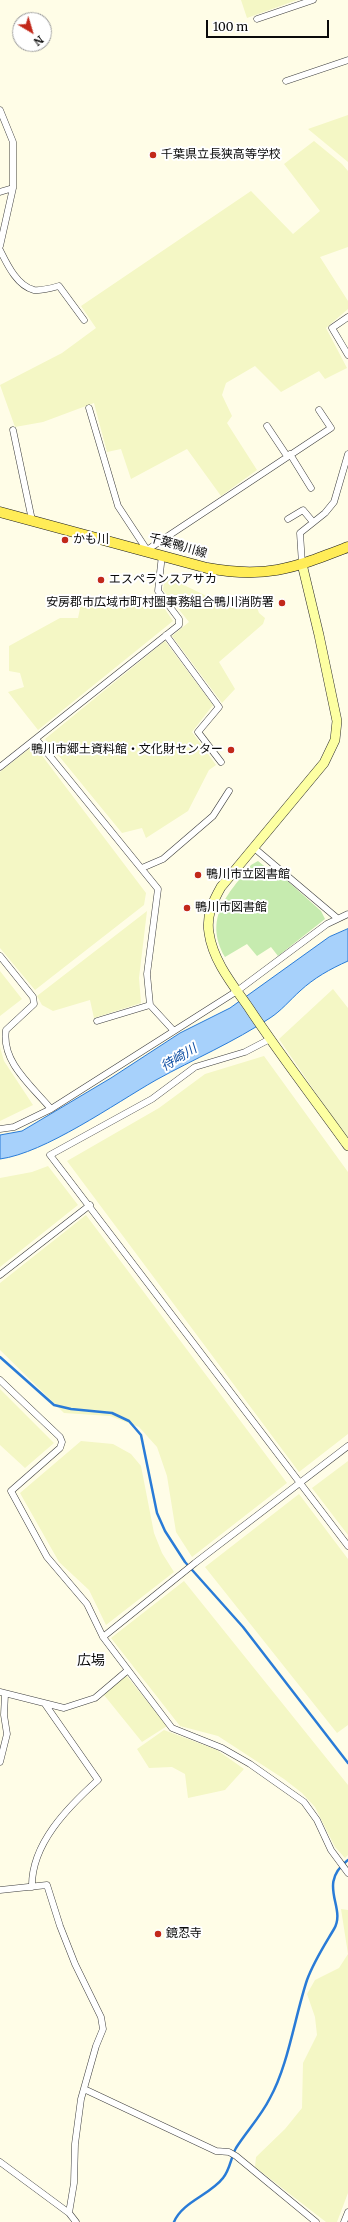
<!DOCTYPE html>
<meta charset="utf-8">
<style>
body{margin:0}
#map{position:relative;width:348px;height:2222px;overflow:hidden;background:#fffde7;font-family:Merriweather,serif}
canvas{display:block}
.north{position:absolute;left:12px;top:12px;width:40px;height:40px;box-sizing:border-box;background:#fff;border:1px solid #9d9d9d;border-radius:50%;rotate:142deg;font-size:11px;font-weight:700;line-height:16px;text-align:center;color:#0a0a0a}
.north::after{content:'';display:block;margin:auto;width:14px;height:18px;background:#c2281a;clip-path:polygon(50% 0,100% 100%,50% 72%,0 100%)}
.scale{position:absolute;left:206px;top:20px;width:123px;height:18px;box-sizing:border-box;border:2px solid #0a0a0a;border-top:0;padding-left:5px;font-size:12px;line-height:14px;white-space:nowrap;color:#0a0a0a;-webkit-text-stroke:3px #fff;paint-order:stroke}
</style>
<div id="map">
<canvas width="348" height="2222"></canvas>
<div class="north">N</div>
<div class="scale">100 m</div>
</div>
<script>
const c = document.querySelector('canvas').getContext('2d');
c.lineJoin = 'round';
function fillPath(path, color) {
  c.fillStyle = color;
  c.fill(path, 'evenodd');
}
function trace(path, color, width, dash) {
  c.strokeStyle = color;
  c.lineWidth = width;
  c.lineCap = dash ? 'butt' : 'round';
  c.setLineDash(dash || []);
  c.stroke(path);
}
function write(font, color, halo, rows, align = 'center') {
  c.font = font + ' Merriweather,"Noto Sans JP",serif';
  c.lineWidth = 4;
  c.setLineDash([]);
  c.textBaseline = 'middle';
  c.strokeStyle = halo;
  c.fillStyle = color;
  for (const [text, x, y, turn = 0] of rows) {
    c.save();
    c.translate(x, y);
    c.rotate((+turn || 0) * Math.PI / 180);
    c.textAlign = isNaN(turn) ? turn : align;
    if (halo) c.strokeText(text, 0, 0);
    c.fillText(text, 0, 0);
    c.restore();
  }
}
const farmland = new Path2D(`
 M 241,0 L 297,0 L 247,18 Z
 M 348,115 L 348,162 L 308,129 Z
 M 314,141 L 342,164 L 348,171 L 348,247 L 320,257 L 348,301 L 348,309 L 326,328 L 347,368 L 325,379 L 319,371 L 281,392 L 255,366 L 226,383 L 222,395 L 232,416 L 227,423 L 257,470 L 221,496 L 187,449 L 131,479 L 121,449 L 107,452 L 94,403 L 43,422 L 15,427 L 0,385 L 62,353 L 96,328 L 81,306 L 251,191 L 293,234 L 320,211 L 284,164 Z
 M 165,576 L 215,600 L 253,596 L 259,613 L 265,618 L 263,624 L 219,662 L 235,689 L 222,703 L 172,636 L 189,622 L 163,590 Z
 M 156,596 L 173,621 L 38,730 L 8,692 L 24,687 L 20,673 L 9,671 L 9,646 L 60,618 L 78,618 L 81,604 L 106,606 L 114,609 Z
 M 165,641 L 213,705 L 192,732 L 216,765 L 209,770 L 188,811 L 146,838 L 142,828 L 122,833 L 45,739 Z
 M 34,745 L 146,893 L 144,905 L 35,990 L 0,948 L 0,772 Z
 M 147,911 L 139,978 L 141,1003 L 94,1018 L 90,1000 L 53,1011 L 42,1005 L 37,996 Z
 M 0,971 L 22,999 L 0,1016 Z
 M 333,989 L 348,1008 L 348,1140 L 279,1039 Z
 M 0,1047 L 4,1061 L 33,1105 L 0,1121 Z
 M 264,1056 L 348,1172 L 348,1434 L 299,1472 L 67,1161 L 159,1108 L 205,1074 Z
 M 48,1166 L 78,1205 L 0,1267 L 0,1178 L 32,1172 Z
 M 86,1215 L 287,1483 L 192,1557 L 176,1532 L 167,1476 L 157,1447 L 139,1427 L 110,1416 L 64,1413 L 0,1350 L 0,1283 Z
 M 0,1389 L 54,1443 L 25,1468 L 0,1445 Z
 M 81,1441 L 113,1444 L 131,1454 L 141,1466 L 154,1533 L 162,1553 L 174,1572 L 106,1625 L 89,1590 L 59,1562 L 20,1493 Z
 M 348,1461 L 348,1535 L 312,1488 Z
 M 299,1494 L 348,1559 L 348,1725 L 337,1733 L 205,1567 Z
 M 184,1581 L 348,1785 L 348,1855 L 345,1858 L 335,1847 L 315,1807 L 302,1793 L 284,1779 L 218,1736 L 180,1726 L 111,1638 Z
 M 126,1675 L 167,1726 L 142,1742 L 104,1695 Z
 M 164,1730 L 217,1750 L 244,1769 L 225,1790 L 188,1798 L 185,1774 L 172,1767 L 149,1768 L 137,1749 Z
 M 341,1909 L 348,1910 L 348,2193 L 337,2222 L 326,2222 L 255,2167 L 256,2157 L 285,2129 L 302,2108 L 303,2063 L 317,2035 L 315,2017 L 307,1994 L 315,1980 L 339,1968 L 348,1954 Z`);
const green = new Path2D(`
 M 258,861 L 279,878 L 283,877 L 321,911 L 325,919 L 278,956 L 271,947 L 257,956 L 247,944 L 225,957 C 203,918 228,894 251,865 Z`);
const water = new Path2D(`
 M 348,929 L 348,961 C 330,969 314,978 300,991 C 290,1000 281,1011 270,1018 C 234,1042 194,1059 156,1080 C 114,1104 45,1153 0,1159 L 0,1135 L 22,1131 L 111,1078 L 180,1033 L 230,1008 L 329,937 Z`);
const stream = new Path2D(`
 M 0,1357 L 54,1405 L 71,1409 L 112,1413 L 129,1421 L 141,1435 L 157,1513 L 165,1531 L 185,1562 L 243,1627 L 348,1763
 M 174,2222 C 182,2202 210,2195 223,2178 C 230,2170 231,2157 236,2148 C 247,2131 261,2116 270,2098 C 288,2066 295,2016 307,1980 C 314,1961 324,1946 334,1929 C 347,1907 316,1885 348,1860`);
const street = new Path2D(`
 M 257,19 L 313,0
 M 286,81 L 348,60
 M 0,110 L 13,142 L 13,188 L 0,246
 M 0,192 L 13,188
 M 0,250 C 7,264 17,286 34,290 C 42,291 52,288 59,286 L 84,320
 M 348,317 L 332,328 L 348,355
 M 89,408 L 118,506 L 147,550 L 331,428 L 319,410
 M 267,426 L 287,456
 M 13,430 L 32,520
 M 290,454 L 311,488
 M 288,519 L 303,510 L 313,522
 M 302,564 L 300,533 L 325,513 L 334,502 L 348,454
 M 166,635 L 219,707 L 198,732 L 221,762
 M 36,739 L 158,889 L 147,974 L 150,1005 L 173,1030
 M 0,767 L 179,625 L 179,619 L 158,591 L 162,555
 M 253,847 L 337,918
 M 142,868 L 163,859 L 213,816 L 229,791
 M 0,956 L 33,997 L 34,1004 L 6,1030 C 1,1062 32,1086 51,1109
 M 97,1021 L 150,1005
 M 270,1039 L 245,1052 L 195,1067 L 152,1099 L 50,1155 L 348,1546
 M 0,1129 L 14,1127 L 51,1109 L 237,991 L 327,924 L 348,914
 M 0,1275 L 90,1205
 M 0,1380 L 60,1437 L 62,1442 L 60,1448 L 11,1491 L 47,1557 L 87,1604 L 103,1637 L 172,1728 L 222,1748 L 250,1764 L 304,1802 L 317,1820 L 331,1850 L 348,1873
 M 103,1637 L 195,1563 L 348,1446
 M 0,1692 L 64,1708 L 95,1698 L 128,1670
 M 0,1762 L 7,1734 L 4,1715 L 5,1694
 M 32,1887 C 31,1844 68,1807 98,1780 L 45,1704
 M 0,1890 L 47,1885 L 60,1926 L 75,1964 L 101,2017 L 103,2029 L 96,2046 L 81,2099 L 75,2144 L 74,2183 L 69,2213
 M 84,2089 L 216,2151 L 229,2152 L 236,2156 L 316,2222
 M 0,2162 L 69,2213 L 76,2222
 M 344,2222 L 348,2212`);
const secondary = new Path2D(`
 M 302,564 L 319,635 L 337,721 L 335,740 L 324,763 L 221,887 C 213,901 206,916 209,933 C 213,961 233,985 249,1008 C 280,1055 315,1100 348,1146`);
const primary = new Path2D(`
 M 0,512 L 207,568 C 267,579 293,568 348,547`);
const markers = [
 [153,155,4,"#c2281a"],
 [65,540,4,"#c2281a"],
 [101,580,4,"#c2281a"],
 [282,603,4,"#c2281a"],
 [231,750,4,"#c2281a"],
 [198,875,4,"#c2281a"],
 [187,908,4,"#c2281a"],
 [158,1934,4,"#c2281a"]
];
const poiNames = [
 ["千葉県立長狭高等学校",161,155],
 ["かも川",73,540],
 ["エスペランスアサカ",109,580],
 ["安房郡市広域市町村圏事務組合鴨川消防署",274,603,"right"],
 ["鴨川市郷土資料館・文化財センター",223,750,"right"],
 ["鴨川市立図書館",206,875],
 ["鴨川市図書館",195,908],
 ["鏡忍寺",166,1934]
];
const streetNames = [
 ["千葉鴨川線",178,546,16]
];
const waterNames = [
 ["待崎川",179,1058,-31]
];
const quarterNames = [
 ["広場",91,1661]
];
fillPath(farmland, '#f4f7c5');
fillPath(green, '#c6ebaf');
fillPath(water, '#a7d1fb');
trace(water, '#297bd7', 1);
trace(stream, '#297bd7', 2.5);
trace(street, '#3d3d3d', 7);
trace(secondary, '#2c2c2c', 10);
trace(primary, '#1b1b1b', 11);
trace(street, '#fff', 6);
trace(secondary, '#fdffa2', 9);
trace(primary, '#ffec57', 10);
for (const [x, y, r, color] of markers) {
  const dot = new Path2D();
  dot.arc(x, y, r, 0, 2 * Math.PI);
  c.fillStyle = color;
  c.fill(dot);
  trace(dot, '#fff', 1.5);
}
write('12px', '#0a0a0a', '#fff', poiNames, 'left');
write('12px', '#0a0a0a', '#fff', streetNames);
write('italic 13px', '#0c4da3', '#fff', waterNames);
write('14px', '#0a0a0a', '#fff', quarterNames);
</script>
